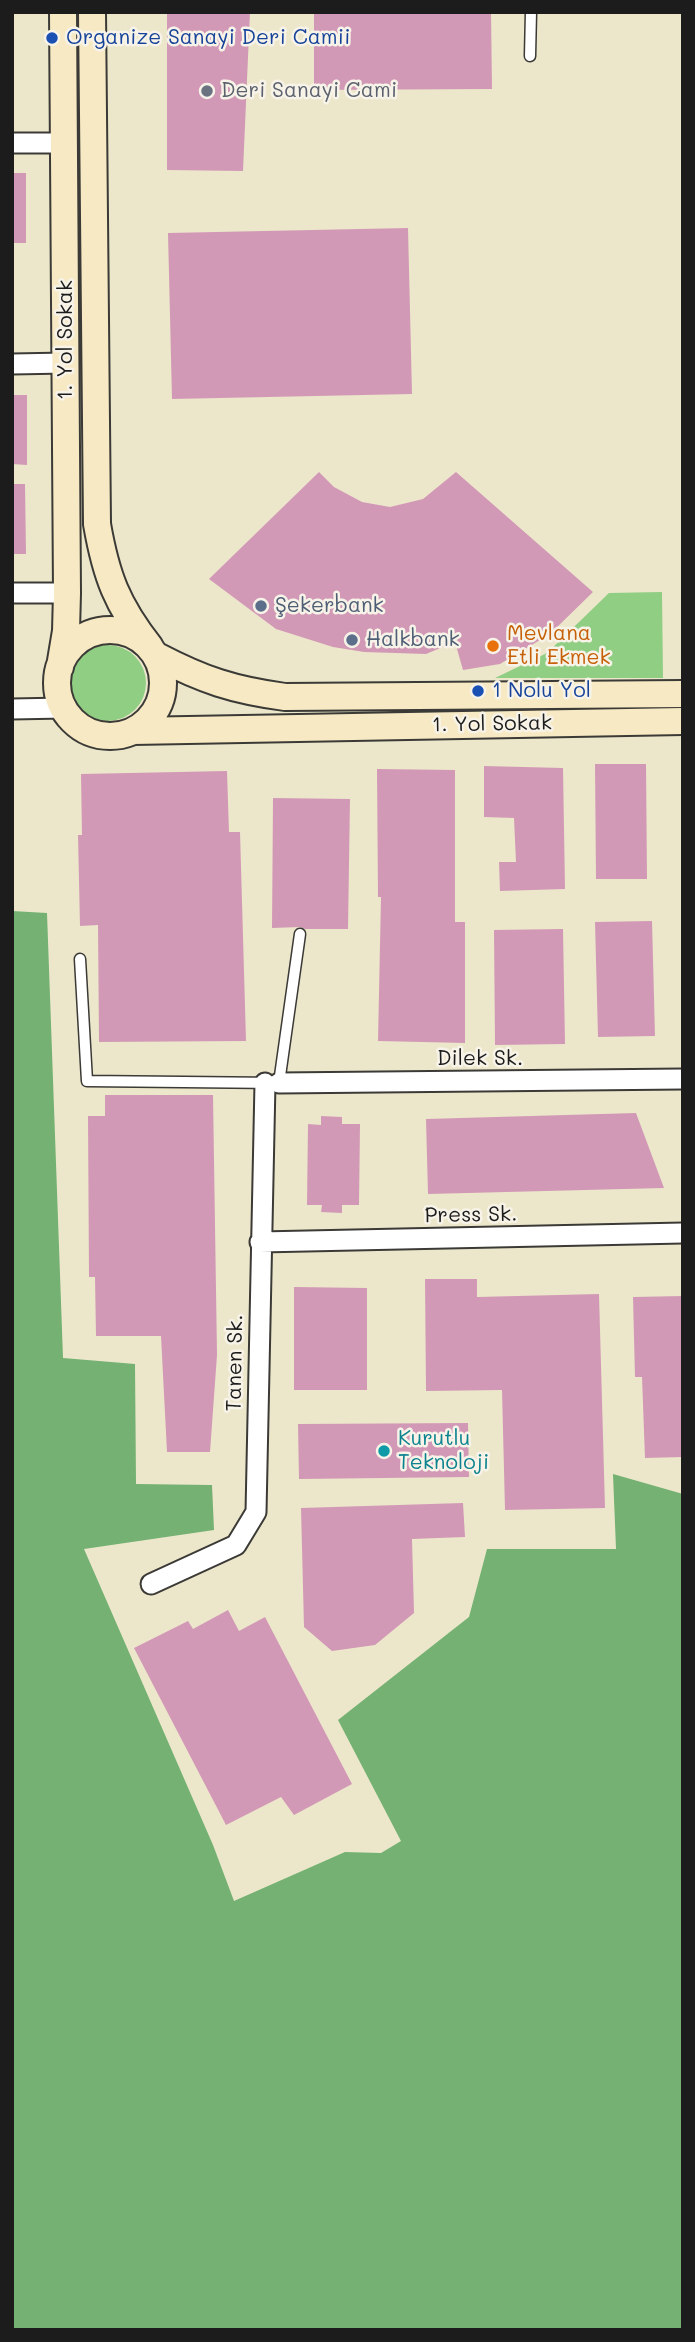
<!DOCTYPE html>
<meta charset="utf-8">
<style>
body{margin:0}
#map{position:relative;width:695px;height:2342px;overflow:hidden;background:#ece7cb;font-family:Mali,sans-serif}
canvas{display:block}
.frame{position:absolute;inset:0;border:14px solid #1c1c1c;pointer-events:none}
</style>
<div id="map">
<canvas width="695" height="2342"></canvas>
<div class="frame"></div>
</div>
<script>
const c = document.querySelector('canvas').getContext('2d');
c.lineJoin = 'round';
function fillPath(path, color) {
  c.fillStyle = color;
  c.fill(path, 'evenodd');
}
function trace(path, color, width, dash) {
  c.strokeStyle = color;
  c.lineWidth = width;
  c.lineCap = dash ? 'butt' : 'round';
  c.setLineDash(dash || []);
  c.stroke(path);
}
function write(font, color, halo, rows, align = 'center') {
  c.font = font + ' Mali,sans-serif';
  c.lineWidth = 5;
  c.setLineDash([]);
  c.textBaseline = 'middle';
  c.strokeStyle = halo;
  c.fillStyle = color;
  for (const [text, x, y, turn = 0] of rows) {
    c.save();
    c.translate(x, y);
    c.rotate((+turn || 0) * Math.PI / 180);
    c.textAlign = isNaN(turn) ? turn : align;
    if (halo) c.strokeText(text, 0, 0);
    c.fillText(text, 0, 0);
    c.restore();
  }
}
const green = new Path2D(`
 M 662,592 L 663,678 L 495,678 L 547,653 L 609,593 Z
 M70 683a38 38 0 1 1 76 0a38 38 0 1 1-76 0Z`);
const forest = new Path2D(`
 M 12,911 L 47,913 L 63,1358 L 135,1364 L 136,1484 L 212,1485 L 214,1530 L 84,1549 L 213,1845 L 234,1901 L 345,1852 L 381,1853 L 401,1841 L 338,1720 L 469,1617 L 487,1549 L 616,1549 L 613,1474 L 683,1494 L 683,2330 L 12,2330 Z`);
const building = new Path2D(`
 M 167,12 L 250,12 L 243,171 L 167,170 Z
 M 314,12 L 491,12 L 492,89 L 314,90 Z
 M 12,173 L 26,173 L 26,243 L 12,243 Z
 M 408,228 L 412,394 L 172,399 L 168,233 Z
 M 12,395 L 27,395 L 27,465 L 12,464 Z
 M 319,472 L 334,487 L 362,502 L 390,507 L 423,499 L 456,472 L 593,592 L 550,634 L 500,664 L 463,670 L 455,642 L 426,654 L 364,652 L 333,647 L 276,629 L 209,579 Z
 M 12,484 L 25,484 L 26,554 L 12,554 Z
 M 595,764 L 646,764 L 647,879 L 596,879 Z
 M 484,766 L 563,768 L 565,889 L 500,891 L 499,862 L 516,862 L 514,818 L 484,817 Z
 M 377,769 L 455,770 L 455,922 L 465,922 L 465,1043 L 378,1041 L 381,897 L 378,897 Z
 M 227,771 L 229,832 L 240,832 L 246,1041 L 99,1042 L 98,925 L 80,926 L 78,835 L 82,835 L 81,774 Z
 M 273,798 L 350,799 L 348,929 L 305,929 L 300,927 L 272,928 Z
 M 652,921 L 655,1036 L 598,1037 L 595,922 Z
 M 563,929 L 565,1044 L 495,1045 L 494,930 Z
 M 105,1095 L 213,1095 L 217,1355 L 210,1452 L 167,1452 L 161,1336 L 96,1336 L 95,1277 L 89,1277 L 88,1116 L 105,1116 Z
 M 636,1113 L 664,1188 L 428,1194 L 426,1119 Z
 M 321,1116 L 342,1117 L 342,1124 L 360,1124 L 359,1205 L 342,1205 L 342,1213 L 321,1212 L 322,1205 L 307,1205 L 308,1124 L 321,1125 Z
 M 425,1279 L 477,1279 L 477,1297 L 599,1294 L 605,1508 L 505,1510 L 502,1390 L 426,1391 Z
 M 294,1287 L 367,1288 L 367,1390 L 294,1390 Z
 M 683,1296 L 683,1457 L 645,1458 L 642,1377 L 635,1377 L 633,1297 Z
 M 468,1423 L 469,1477 L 299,1479 L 298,1424 Z
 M 463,1503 L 465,1537 L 412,1539 L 414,1613 L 375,1645 L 332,1651 L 304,1627 L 301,1508 Z
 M 228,1610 L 239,1631 L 265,1617 L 352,1784 L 294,1815 L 281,1797 L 226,1825 L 134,1648 L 188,1621 L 193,1629 Z`);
const lane = new Path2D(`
 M 530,56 L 531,12
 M 80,959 L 87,1081 L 279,1083 L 300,934`);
const street = new Path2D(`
 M 12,143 L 65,143
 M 12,364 L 66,363
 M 12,593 L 67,593
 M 12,709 L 64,708
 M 279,1083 L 683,1079
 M 260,1242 L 683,1233
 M 151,1584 L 236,1545 L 256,1512 L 265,1083`);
const secondary = new Path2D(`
 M 92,12 L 97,524 C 106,576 117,605 150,647
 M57 683a53 53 0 1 1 106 0a53 53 0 1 1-106 0Z
 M 157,656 C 203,680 233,690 285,697 L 683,694
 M 60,667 L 66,631 L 67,593 L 63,12
 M 133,731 L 683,721`);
const markers = [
 [52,38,7,"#1a4fb4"],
 [207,91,7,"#6b7280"],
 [261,606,7,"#5c6f8a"],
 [352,640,7,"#5c6f8a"],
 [493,646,7,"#e8710a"],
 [478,691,7,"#1a4fb4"],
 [384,1451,7,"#0f9aa8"]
];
const transitNames = [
 ["Organize Sanayi Deri Camii",66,38],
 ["1 Nolu Yol",492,691]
];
const worshipNames = [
 ["Deri Sanayi Cami",221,91]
];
const streetNames = [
 ["1. Yol Sokak",66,340,-90],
 ["1. Yol Sokak",492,724,-1],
 ["Dilek Sk.",480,1059],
 ["Press Sk.",471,1215,-1],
 ["Tanen Sk.",235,1363,-89]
];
const serviceNames = [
 ["Şekerbank",275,606],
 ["Halkbank",366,640]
];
const foodNames = [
 ["Mevlana",507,634],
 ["Etli Ekmek",507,658]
];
const cultureNames = [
 ["Kurutlu",398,1439],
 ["Teknoloji",398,1463]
];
fillPath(green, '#90ce84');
fillPath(forest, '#74b172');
fillPath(building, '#d299b6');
trace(lane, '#3b3a36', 13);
trace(street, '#3b3a36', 23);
trace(secondary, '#3b3a36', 30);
trace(lane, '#fff', 10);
trace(street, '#fff', 19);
trace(secondary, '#f6e9c3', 26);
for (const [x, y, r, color] of markers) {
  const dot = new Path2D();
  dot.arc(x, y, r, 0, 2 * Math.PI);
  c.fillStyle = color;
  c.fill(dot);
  trace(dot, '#f7f3e8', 2.5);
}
write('21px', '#164399', '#f7f3e8', transitNames, 'left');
write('21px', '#5b616d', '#f7f3e8', worshipNames, 'left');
write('21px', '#1c1c1c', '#f7f3e8', streetNames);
write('21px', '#4e5e75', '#f7f3e8', serviceNames, 'left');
write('21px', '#c56008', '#f7f3e8', foodNames, 'left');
write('21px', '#0d838f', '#f7f3e8', cultureNames, 'left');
</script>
